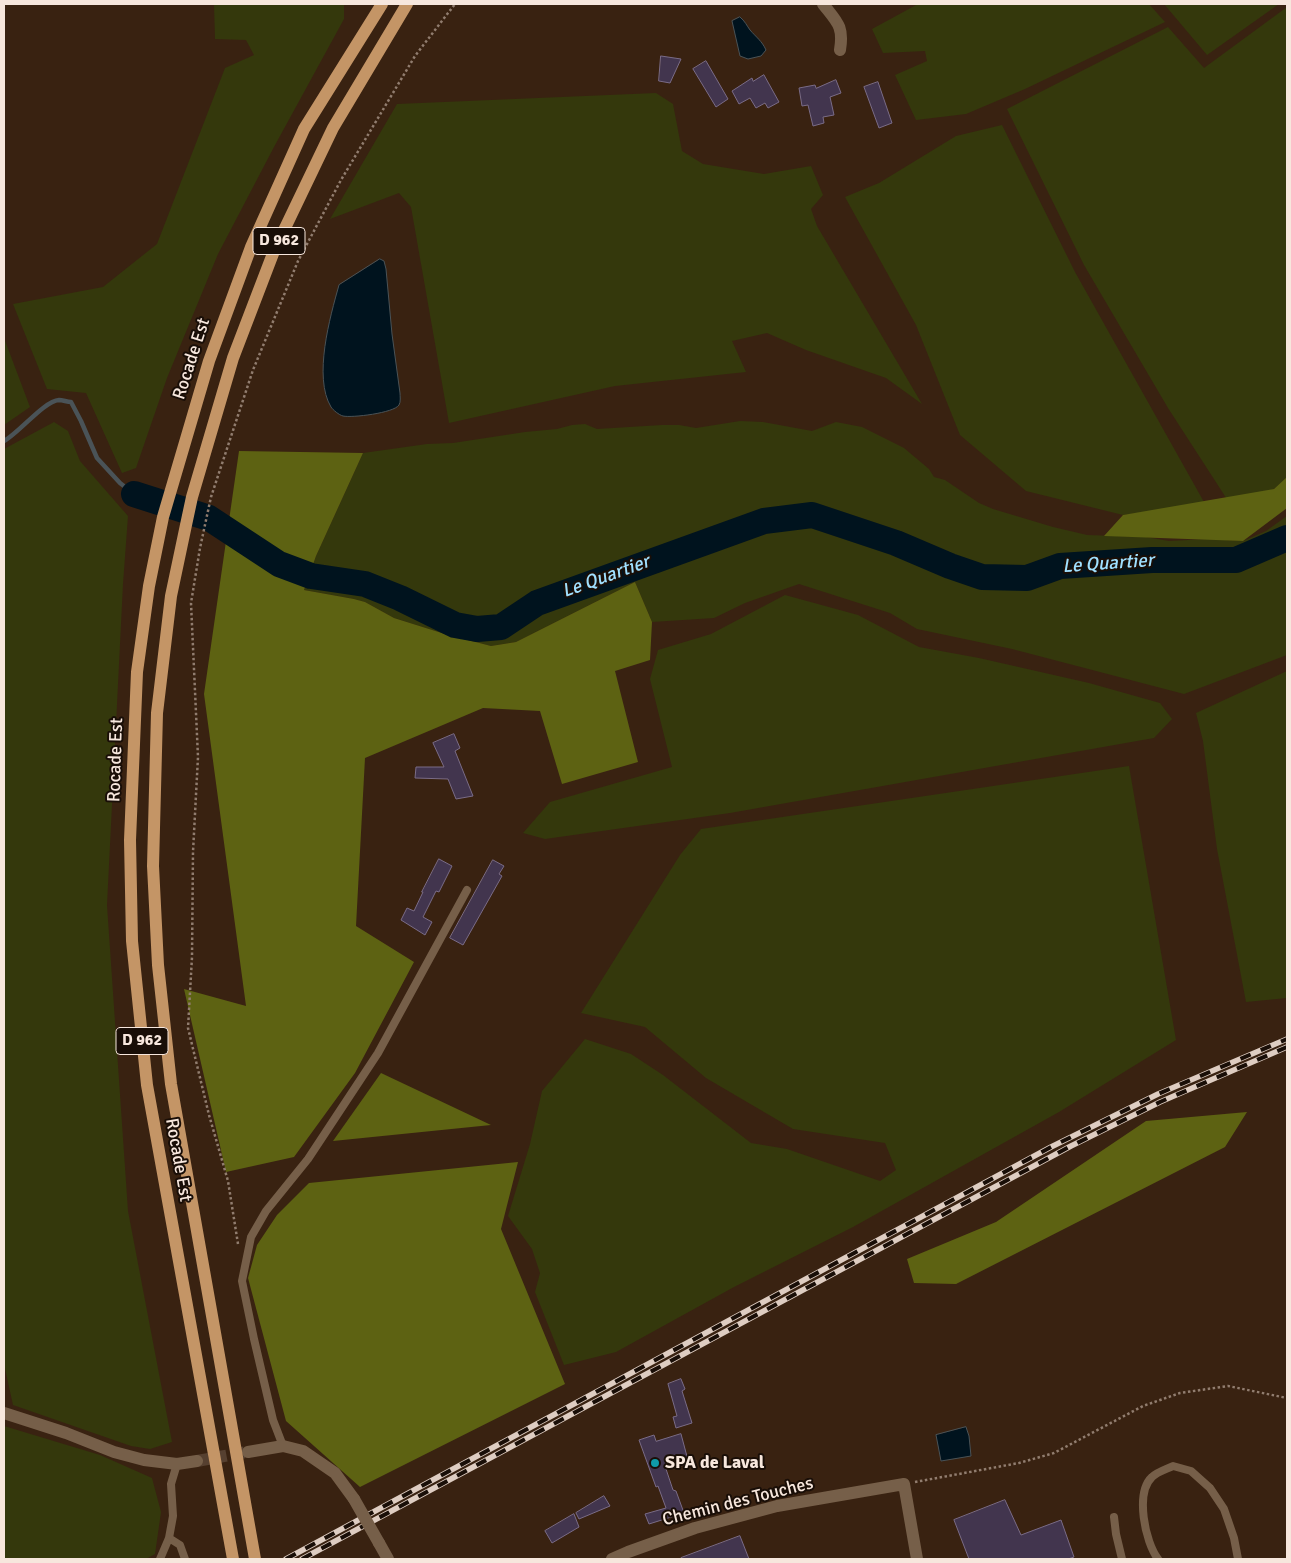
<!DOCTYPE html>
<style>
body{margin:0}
#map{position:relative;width:1291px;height:1563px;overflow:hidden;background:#392211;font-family:Signika,sans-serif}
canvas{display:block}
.frame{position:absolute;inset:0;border:5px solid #f7e7dd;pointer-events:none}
</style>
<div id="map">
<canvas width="1291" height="1563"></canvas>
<div class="frame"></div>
</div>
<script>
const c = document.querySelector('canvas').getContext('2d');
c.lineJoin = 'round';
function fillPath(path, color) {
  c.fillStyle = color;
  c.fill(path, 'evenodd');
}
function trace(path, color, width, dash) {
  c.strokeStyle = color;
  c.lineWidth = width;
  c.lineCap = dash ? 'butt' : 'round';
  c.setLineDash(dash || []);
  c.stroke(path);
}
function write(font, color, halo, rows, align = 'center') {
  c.font = font + ' Signika,sans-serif';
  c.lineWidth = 4;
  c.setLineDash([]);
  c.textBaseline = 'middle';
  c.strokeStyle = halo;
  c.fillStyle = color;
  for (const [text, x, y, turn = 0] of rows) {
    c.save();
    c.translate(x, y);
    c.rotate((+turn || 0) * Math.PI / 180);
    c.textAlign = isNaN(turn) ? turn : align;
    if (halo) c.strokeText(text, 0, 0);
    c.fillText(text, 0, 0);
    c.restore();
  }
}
const green = new Path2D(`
 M 214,4 L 344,4 L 344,19 L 274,147 L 218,254 L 167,378 L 136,468 L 122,473 L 86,393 L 47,389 L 13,304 L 103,287 L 157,244 L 225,68 L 254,55 L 246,40 L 215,39 Z
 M 918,4 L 1149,4 L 1165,22 L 1025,89 L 966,114 L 916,120 L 895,75 L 927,61 L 925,51 L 883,53 L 872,29 Z
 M 1164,4 L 1279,4 L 1207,55 Z
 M 1287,7 L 1287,478 L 1274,489 L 1232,507 L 1168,408 L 1084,265 L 1007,109 L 1168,27 L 1204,68 Z
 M 656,93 L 673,104 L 682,151 L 703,164 L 764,174 L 811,166 L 823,195 L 811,209 L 817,226 L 922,404 L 886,378 L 806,350 L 767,333 L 732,341 L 746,372 L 615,386 L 449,423 L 411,207 L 399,193 L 330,219 L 397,104 Z
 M 1002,125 L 1075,272 L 1204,502 L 1189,507 L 1123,515 L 1026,491 L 960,435 L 916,325 L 845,197 L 879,183 L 956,136 Z
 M 4,338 L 30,407 L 4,425 Z
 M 740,421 L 763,422 L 812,431 L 836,422 L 862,427 L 904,448 L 929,469 L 934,477 L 945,480 L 979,503 L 993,509 L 1053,527 L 1087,535 L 1146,537 L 1169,541 L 1207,539 L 1243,541 L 1266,531 L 1287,516 L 1287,655 L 1184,694 L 1012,649 L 917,629 L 890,613 L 799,584 L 745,603 L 714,618 L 652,622 L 635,582 L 516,642 L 491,646 L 445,634 L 394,618 L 365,602 L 354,599 L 304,590 L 316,556 L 363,453 L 427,444 L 453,443 L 525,432 L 557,429 L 572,425 L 585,424 L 597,429 L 662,425 L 679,425 L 696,428 Z
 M 54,422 L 68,431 L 80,461 L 128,516 L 123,584 L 107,905 L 128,1211 L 172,1442 L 150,1449 L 131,1446 L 13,1405 L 4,1364 L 4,449 Z
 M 785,595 L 858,615 L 919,647 L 979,658 L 1089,683 L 1160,703 L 1172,719 L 1154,738 L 730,813 L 545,839 L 523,833 L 550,802 L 672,767 L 650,679 L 658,650 L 711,634 Z
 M 1287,671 L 1287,998 L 1246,1002 L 1217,849 L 1203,741 L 1196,713 Z
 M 1129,766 L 1176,1040 L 1059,1112 L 853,1227 L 734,1287 L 616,1352 L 564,1365 L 535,1292 L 540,1273 L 532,1249 L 508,1216 L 530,1144 L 542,1091 L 585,1039 L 631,1054 L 663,1075 L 751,1143 L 787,1149 L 880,1181 L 896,1170 L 885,1143 L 793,1129 L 706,1078 L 645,1027 L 581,1013 L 680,855 L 701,829 Z
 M 4,1426 L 100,1455 L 152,1478 L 161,1512 L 155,1554 L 146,1559 L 4,1559 Z`);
const forest = new Path2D(`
 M 239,451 L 363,453 L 316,556 L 304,590 L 354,599 L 365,602 L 394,618 L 445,634 L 491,646 L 516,642 L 635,582 L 652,622 L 650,660 L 615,671 L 638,762 L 562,784 L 540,711 L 483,708 L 365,758 L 356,926 L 414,962 L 355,1073 L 294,1157 L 226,1172 L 184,989 L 246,1006 L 204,694 Z
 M 1287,477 L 1287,508 L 1243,541 L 1104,536 L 1123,515 L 1274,489 Z
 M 381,1073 L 491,1125 L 333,1141 Z
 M 1247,1112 L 1225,1147 L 956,1284 L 914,1283 L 907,1259 L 996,1222 L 1146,1121 Z
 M 518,1162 L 501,1229 L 565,1384 L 360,1487 L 286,1421 L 248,1278 L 257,1245 L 277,1215 L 309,1183 Z`);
const water = new Path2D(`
 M 740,17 C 745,21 747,26 750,30 C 756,37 762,41 766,50 L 761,56 L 748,59 L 740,56 L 732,21 Z
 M 380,259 L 384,261 L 386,269 L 392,334 L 400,393 C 400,396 401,402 399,405 C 394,413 352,418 343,416 C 339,415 333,410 331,407 C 313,377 330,317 339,285 Z
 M 966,1427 L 969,1436 L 971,1456 L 941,1461 L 936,1435 Z`);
const stream = new Path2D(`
 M 4,441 C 19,433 44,401 59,400 C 63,400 67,402 71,402 L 81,421 L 97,458 L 120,483 L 134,494`);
const river = new Path2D(`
 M 134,494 L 209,518 L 279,564 L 311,576 L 365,584 L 400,598 L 455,625 L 477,629 L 501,627 L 537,603 L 764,521 L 812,515 L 896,543 L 950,566 L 982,577 L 1027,578 L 1060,566 L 1152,560 L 1236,560 L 1287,538`);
const building = new Path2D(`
 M 661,56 L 681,59 L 670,83 L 659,81 Z
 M 706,61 L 728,99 L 716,107 L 693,69 Z
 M 764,75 L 779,102 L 768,108 L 765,103 L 756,108 L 750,98 L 739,104 L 732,91 L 752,78 L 753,81 Z
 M 836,80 L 841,93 L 830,97 L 834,115 L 823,117 L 824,123 L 813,126 L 808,105 L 802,106 L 799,88 L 815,85 L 816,88 Z
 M 878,82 L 892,123 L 879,128 L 864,87 Z
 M 454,734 L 460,748 L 455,751 L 473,796 L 456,799 L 448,779 L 415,778 L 416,767 L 444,767 L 433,743 Z
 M 439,859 L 452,866 L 439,892 L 436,891 L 423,917 L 432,922 L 425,935 L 401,920 L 407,908 L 414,911 L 423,892 L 422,892 Z
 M 493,860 L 504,866 L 499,874 L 502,876 L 463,945 L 450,938 Z
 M 681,1379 L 685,1389 L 682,1391 L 692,1423 L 676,1428 L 673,1417 L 677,1416 L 668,1384 Z
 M 681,1434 L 689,1464 L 666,1469 L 673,1490 L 676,1491 L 684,1513 L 649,1524 L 645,1514 L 666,1508 L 658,1486 L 656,1487 L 639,1440 L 654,1435 L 656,1441 Z
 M 604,1496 L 610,1506 L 579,1519 L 576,1513 Z
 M 1005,1500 L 1021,1535 L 1061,1520 L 1074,1557 L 1068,1559 L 969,1559 L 954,1520 Z
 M 574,1514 L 579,1527 L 552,1543 L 545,1531 Z
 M 740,1536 L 749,1559 L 681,1559 L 681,1558 Z`);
const minorTunnel = new Path2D(`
 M 197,1461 L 246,1452`);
const path = new Path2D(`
 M 238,1244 L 228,1181 L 209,1115 L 188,1028 L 192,957 L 193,852 L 198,757 L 191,603 L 200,548 L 211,497 L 253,370 L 298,261 L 341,180 L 415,56 L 455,4
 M 915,1482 L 1019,1463 L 1054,1453 L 1143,1406 L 1180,1393 L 1228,1386 L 1287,1398`);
const service = new Path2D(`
 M 283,1446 L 273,1420 L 254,1339 L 242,1281 L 251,1237 L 266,1211 L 308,1159 L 378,1053 L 467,890
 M 1114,1517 L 1116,1534 L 1122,1559
 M 169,1538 L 180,1545 L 185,1559
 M 160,1559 L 169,1538 L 173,1516 L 171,1484 L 177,1464
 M 1158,1559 C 1145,1542 1135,1493 1152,1477 C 1157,1472 1167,1469 1173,1466 L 1191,1471 L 1210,1488 L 1224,1509 L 1234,1538 L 1238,1559`);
const minor = new Path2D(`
 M 823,4 C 837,22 844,26 840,50
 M 4,1413 L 66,1433 L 114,1452 L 144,1460 L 177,1464 L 197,1461
 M 248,1452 L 283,1446 L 303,1451 L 335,1473 L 354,1499
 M 379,1543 L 388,1559
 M 612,1559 L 628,1552 L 695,1528 L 777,1506 L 904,1484 L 917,1559`);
const primary = new Path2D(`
 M 233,1559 L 147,1085 L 132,941 L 130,840 L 137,672 L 149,586 L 163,517 L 209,361 L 251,247 L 304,129 L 382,4
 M 255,1559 L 171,1084 L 158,965 L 153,866 L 157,713 L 171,596 L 186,525 L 192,497 L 233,358 L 274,251 L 333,128 L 407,4`);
const rail = new Path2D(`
 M 286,1559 L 1051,1147 L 1158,1094 L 1287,1039
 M 302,1559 L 1071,1146 L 1160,1102 L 1287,1047`);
const minorBridge = new Path2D(`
 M 354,1499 L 379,1543`);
const markers = [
 [655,1463,5,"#0f9aa8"]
];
const shields = [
 [279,241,52],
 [142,1041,52]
];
const shieldNames = [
 ["D 962",279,241],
 ["D 962",142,1041]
];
const streetNames = [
 ["Rocade Est",192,359,-72],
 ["Rocade Est",116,760,-88],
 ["Rocade Est",178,1160,80],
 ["Chemin des Touches",738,1502,-14]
];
const poiNames = [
 ["SPA de Laval",665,1463]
];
const waterNames = [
 ["Le Quartier",1108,564,-4],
 ["Le Quartier",606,577,-20]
];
fillPath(green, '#34380c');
fillPath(forest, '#5d6212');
fillPath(water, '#00131e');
trace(water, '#4a5357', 1);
trace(stream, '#4a5357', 4.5);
trace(river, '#00131e', 26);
fillPath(building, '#42354e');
trace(building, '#7a6c87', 1);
trace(minorTunnel, '#564030', 12, [12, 6]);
trace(path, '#917d6f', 2.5, [2.5, 2.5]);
trace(service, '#765f49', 8);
trace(minor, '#765f49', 12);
trace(primary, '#c49566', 12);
trace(rail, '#decdc2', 5.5);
trace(rail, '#190e07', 4, [11]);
trace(minorBridge, '#765f49', 12);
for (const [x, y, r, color] of markers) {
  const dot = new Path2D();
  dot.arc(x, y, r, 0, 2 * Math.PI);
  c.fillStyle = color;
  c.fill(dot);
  trace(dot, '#190e07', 2);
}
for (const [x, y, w] of shields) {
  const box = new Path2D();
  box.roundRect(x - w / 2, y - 13.5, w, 27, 4);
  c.fillStyle = '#190e07';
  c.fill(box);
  trace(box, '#f7e7dd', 1);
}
write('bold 16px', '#f7e7dd', null, shieldNames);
write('18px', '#f7e7dd', '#190e07', streetNames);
write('bold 18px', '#f7e7dd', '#190e07', poiNames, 'left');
write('italic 19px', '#a0e0ff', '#190e07', waterNames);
</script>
